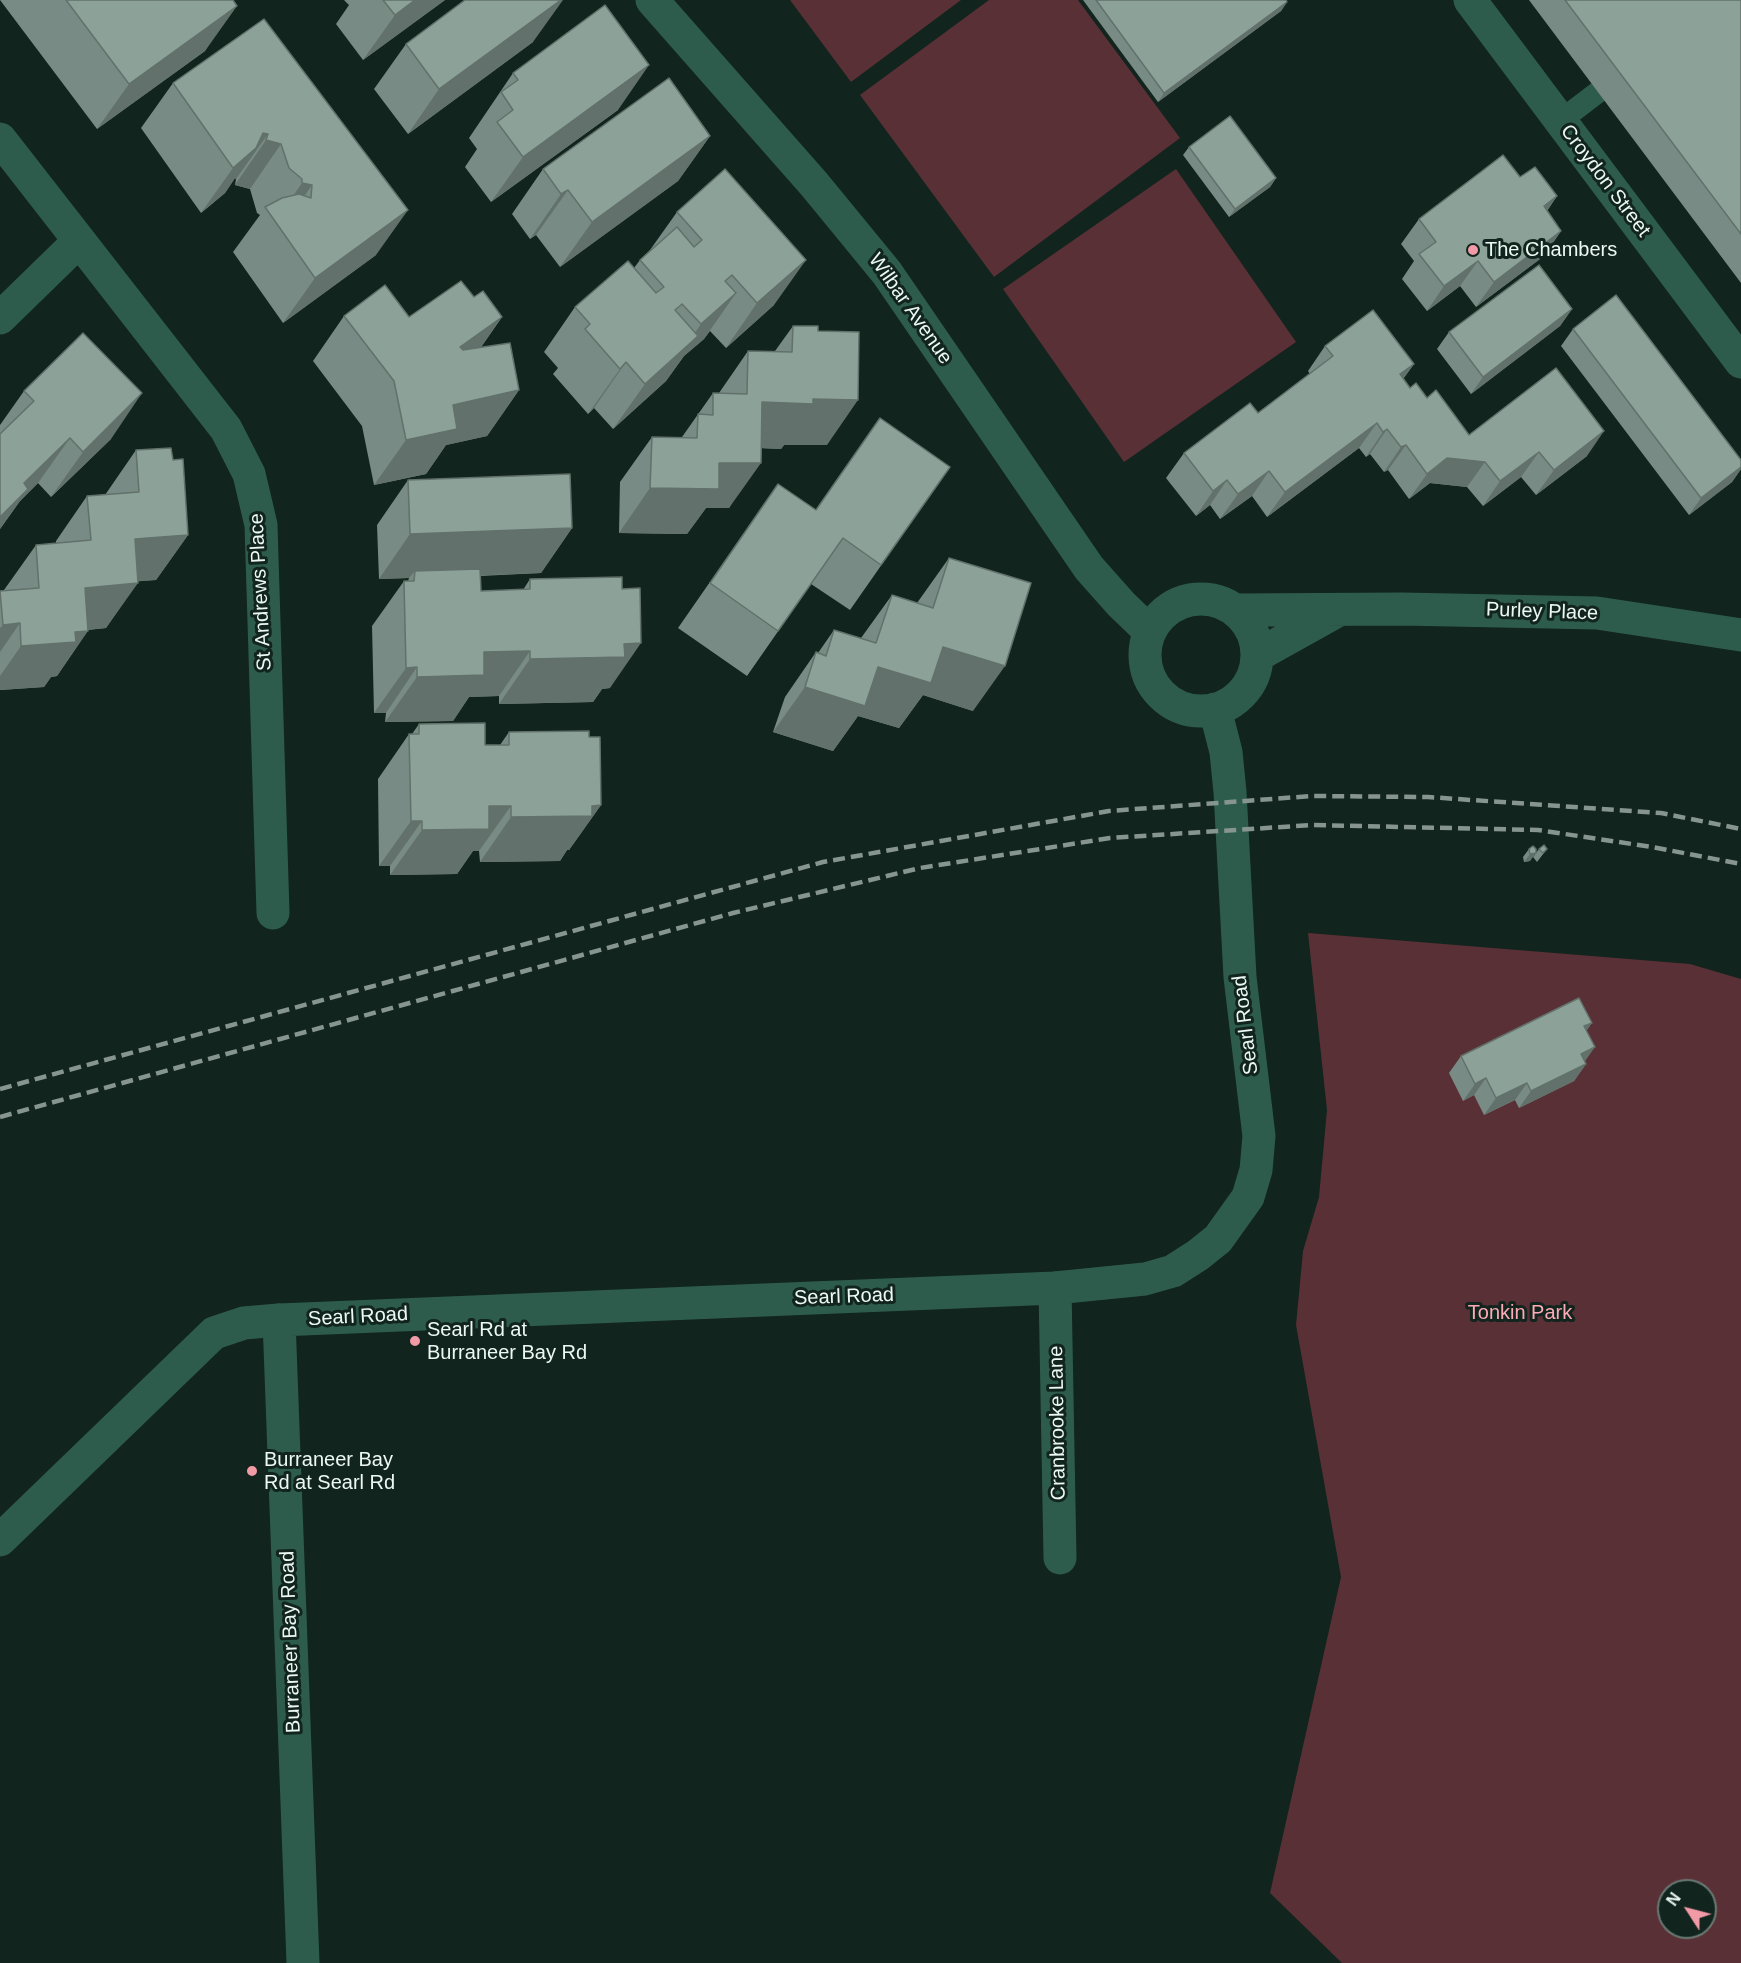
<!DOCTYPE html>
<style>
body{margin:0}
#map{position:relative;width:1741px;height:1963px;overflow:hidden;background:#11241d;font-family:Helvetica,sans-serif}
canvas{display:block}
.north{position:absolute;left:1657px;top:1879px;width:60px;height:60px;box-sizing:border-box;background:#11241d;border:2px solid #697973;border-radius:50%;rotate:306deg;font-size:16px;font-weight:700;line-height:24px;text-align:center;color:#ecf8f3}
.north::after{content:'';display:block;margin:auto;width:21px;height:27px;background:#f39aa7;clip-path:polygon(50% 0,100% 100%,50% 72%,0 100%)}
</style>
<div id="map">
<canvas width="1741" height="1963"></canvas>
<div class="north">N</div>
</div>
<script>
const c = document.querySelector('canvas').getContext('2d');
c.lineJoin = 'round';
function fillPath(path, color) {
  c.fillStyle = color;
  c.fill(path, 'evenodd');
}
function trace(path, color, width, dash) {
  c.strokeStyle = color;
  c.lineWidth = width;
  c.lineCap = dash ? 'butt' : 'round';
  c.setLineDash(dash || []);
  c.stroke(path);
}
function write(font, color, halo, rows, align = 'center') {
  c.font = font + ' Helvetica,sans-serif';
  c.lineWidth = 6;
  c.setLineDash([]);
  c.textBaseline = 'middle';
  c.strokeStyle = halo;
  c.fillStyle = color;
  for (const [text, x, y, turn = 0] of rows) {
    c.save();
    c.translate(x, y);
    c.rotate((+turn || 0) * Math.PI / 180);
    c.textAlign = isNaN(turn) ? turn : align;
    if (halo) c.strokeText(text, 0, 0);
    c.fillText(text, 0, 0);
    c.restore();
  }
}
const green = new Path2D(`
 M 790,0 L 961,0 L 851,82 Z
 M 989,0 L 1078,0 L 1180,138 L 994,277 L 860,95 Z
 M 1176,169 L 1296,342 L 1124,462 L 1003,289 Z
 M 1308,933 L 1690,964 L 1741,979 L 1741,1963 L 1342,1963 L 1270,1893 L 1341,1577 L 1296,1325 L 1303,1251 L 1319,1197 L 1327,1110 ZM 1669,1891 L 1705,1891 L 1705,1927 L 1669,1927 Z`);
const service = new Path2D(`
 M 1560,121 L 1623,73`);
const minor = new Path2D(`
 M 0,139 L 226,429 L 249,474 L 261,525 L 273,913
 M 0,318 L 79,241
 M 1055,1288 L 1060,1558
 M 0,1540 L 214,1333 L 244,1323 L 279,1320`);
const tertiary = new Path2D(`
 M 652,0 L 814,184 L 887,273 L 1089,568 L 1121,604 L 1150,632
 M 1470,0 L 1741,362
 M1145 655a56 56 0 1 1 112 0a56 56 0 1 1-112 0Z
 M 1235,610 L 1402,609 L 1597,613 L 1741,635
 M 1258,655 L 1337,611
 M 303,1963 L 279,1320 L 1055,1288 L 1145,1279 L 1173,1271 L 1198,1255 L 1218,1239 L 1248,1197 L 1256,1170 L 1259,1136 L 1240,977 L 1230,792 L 1226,752 L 1215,709`);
const rail = new Path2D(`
 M 0,1089 L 823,862 L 1109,811 L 1312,796 L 1428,797 L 1661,813 L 1741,829
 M 0,1117 L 733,913 L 920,868 L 1110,838 L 1313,825 L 1538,830 L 1652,847 L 1741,864`);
const wall = new Path2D(`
 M 0,0 L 233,0 L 205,51 L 97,129 Z
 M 344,0 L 445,0 L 363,60 L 336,24 L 349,5 Z
 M 1083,0 L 1286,0 L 1287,2 L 1281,11 L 1158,102 Z
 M 1529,0 L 1741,0 L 1741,283 Z
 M 264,19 L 376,255 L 283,323 L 233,252 L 260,215 L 257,213 L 250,189 L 235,185 L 236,179 L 235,178 L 225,193 L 201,213 L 141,128 L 173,83 Z
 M 533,42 L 408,134 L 374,89 L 406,44 Z
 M 513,73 L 618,110 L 491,202 L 465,167 L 477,149 L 469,138 Z
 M 710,136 L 678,181 L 560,267 L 536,235 L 530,239 L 512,214 L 543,169 Z
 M 1189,147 L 1276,178 L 1270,187 L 1229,217 L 1183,155 Z
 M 1557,196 L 1547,211 L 1561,231 L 1544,256 L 1476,307 L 1460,286 L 1427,311 L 1402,279 L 1414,261 L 1401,244 L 1419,219 Z
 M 677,212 L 774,305 L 726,348 L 710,331 L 704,339 L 684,356 L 666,381 L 613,429 L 594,408 L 588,414 L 553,374 L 558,368 L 544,352 L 575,307 L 634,268 L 640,260 L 650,250 Z
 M 474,297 L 502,317 L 481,347 L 519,390 L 487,436 L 446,445 L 426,474 L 374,485 L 362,426 L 313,361 L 344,316 L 409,317 Z
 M 1572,309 L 1560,326 L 1471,394 L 1437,349 L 1449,332 Z
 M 793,326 L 827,445 L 784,445 L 781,449 L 761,448 L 729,508 L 706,508 L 687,534 L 619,533 L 620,482 L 652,437 L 682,437 L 713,393 L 719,393 L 748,351 L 775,351 Z
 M 1573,329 L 1741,460 L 1741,469 L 1732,482 L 1689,515 L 1561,346 Z
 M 1325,346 L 1414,364 L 1403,379 L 1410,388 L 1427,398 L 1469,435 L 1587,456 L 1536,495 L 1521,477 L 1483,506 L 1467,487 L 1430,483 L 1409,499 L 1388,470 L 1384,472 L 1370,454 L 1366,457 L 1359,448 L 1267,517 L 1252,496 L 1220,519 L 1210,505 L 1196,516 L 1166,478 L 1184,453 L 1258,413 L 1310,374 L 1308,371 Z
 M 24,391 L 111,439 L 51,497 L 38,483 L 20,501 L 0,529 L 0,425 Z
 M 136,450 L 173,460 L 188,535 L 156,580 L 138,581 L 106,628 L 88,630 L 57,676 L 51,677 L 44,687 L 0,690 L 0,592 L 4,591 L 4,590 L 36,545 L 56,543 L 56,541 L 87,496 L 105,495 Z
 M 950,467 L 850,610 L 811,584 L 747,676 L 678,628 L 778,484 L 816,510 Z
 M 408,480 L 572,528 L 541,573 L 480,576 L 481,591 L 523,590 L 530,579 L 610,688 L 602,689 L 593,702 L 499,704 L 499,696 L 469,697 L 453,721 L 385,722 L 386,713 L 374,713 L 372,626 L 404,581 L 408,581 L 409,578 L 379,579 L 377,525 Z
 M 949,558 L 973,711 L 923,695 L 899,728 L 858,716 L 833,751 L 773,732 L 785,697 L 816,652 L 818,653 L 834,630 L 861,638 L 892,595 L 917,603 Z
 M 419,724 L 485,745 L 500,745 L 509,732 L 589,737 L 601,805 L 569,850 L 567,850 L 560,861 L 480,862 L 479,851 L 473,851 L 457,874 L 390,875 L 390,866 L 379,866 L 378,779 L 409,734 L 412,734 Z
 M 1533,846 L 1530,861 L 1524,862 L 1523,857 L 1529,849 Z
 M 1539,849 L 1547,849 L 1537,862 L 1533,857 Z
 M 1587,1031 L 1585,1061 L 1586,1064 L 1574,1081 L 1519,1108 L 1515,1100 L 1484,1115 L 1474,1095 L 1463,1101 L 1449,1073 L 1461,1056 Z`);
const shadedWall = new Path2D(`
 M 415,0 L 445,0 L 363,60 L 395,15 Z
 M 561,0 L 563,0 L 533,42 L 408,134 L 439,89 Z
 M 1287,2 L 1281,11 L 1158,102 L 1164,93 Z
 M 237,6 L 205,51 L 97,129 L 129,84 Z
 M 649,65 L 618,110 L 491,202 L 523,157 Z
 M 263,133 L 268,134 L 236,179 L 235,178 L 225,193 L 201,213 L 233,168 Z
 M 710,136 L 678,181 L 560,267 L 592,222 Z
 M 266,140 L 281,144 L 250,189 L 235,185 Z
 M 1276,178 L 1270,187 L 1229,217 L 1235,209 Z
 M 302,183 L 312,185 L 281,230 L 275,222 Z
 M 568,190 L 536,235 L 530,239 L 561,194 Z
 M 1557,196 L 1540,221 L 1544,206 Z
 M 408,210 L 376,255 L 283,323 L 315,278 Z
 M 1561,231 L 1544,256 L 1476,307 L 1494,282 Z
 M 806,260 L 774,305 L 726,348 L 757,303 Z
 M 1478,261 L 1460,286 L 1427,311 L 1444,286 Z
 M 736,293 L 704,339 L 684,356 L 666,381 L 613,429 L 645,384 L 683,350 L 701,324 Z
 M 1572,309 L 1560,326 L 1471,394 L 1483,377 Z
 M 502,317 L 471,362 L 460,347 Z
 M 626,362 L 594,408 L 588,414 L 620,369 Z
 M 1414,364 L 1396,389 L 1400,374 Z
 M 519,390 L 487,436 L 446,445 L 426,474 L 374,485 L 406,440 L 453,405 Z
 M 142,393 L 111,439 L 51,497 L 83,452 Z
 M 813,399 L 858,400 L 827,445 L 784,445 L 781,449 L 731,447 L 762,402 Z
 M 1377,423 L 1359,448 L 1267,517 L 1285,492 Z
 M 1387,429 L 1370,454 L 1366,457 L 1383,432 Z
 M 1604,431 L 1587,456 L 1536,495 L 1554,470 Z
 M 70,438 L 38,483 L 20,501 L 0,529 L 0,517 L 24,483 Z
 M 1406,445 L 1388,470 L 1384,472 L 1401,447 Z
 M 1539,452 L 1521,477 L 1483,506 L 1500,481 Z
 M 1447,458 L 1485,462 L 1467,487 L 1430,483 L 1409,499 L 1427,474 Z
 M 719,463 L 761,463 L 729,508 L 706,508 L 687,534 L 619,533 L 650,488 Z
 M 1741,467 L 1741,469 L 1732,482 L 1689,515 L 1701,498 Z
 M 1269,471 L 1252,496 L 1220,519 L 1238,494 Z
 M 1227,480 L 1210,505 L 1196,516 L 1213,491 Z
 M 572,528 L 541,573 L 414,578 L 415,571 L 409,578 L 379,579 L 410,534 Z
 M 188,535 L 156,580 L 104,584 L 135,539 Z
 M 138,583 L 106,628 L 54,633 L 85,588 Z
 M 20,623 L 0,652 L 0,628 L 3,625 Z
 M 88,631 L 57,676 L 51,677 L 44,687 L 0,690 L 0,676 L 21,646 L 75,632 Z
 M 641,643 L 610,688 L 602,689 L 593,702 L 499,704 L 530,659 L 624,644 Z
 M 943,647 L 1005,666 L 973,711 L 923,695 L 899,728 L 858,716 L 833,751 L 773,732 L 805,687 L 878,667 Z
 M 530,651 L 499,696 L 469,697 L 453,721 L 385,722 L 417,677 L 484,652 Z
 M 417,667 L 386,713 L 374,713 L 406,668 Z
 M 601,805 L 569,850 L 567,850 L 560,861 L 480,862 L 511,817 Z
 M 489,806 L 511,806 L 479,851 L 473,851 L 457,874 L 390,875 L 422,830 Z
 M 411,821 L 422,821 L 390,866 L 379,866 Z
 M 1536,853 L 1530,861 L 1524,862 L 1530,854 Z
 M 1592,1023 L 1580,1040 L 1584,1026 Z
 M 1595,1047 L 1583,1064 L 1581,1054 Z
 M 1586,1064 L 1574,1081 L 1519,1108 L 1531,1091 Z
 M 1486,1078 L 1474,1095 L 1463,1101 L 1475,1084 Z
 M 1527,1083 L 1515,1100 L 1484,1115 L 1496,1098 Z`);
const building = new Path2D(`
 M 66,0 L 233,0 L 237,6 L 129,84 Z
 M 383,0 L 415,0 L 395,15 Z
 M 465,0 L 561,0 L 439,89 L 406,44 Z
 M 1096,0 L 1286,0 L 1287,2 L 1164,93 Z
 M 1565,0 L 1741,0 L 1741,234 Z
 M 605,5 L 649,65 L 523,157 L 497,122 L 513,110 L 501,92 L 518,80 L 513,73 Z
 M 264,19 L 408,210 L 315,278 L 265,207 L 282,198 L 299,194 L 311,198 L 312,185 L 302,183 L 302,179 L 289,168 L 281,144 L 266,140 L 268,134 L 263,133 L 256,148 L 233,168 L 173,83 Z
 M 669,78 L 710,136 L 592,222 L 568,190 L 561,194 L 543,169 Z
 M 1230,116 L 1276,178 L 1235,209 L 1189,147 Z
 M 1503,155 L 1520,177 L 1535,167 L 1557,196 L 1544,206 L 1561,231 L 1494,282 L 1478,261 L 1444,286 L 1419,254 L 1436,242 L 1419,219 Z
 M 725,169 L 806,260 L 757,303 L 732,275 L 725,281 L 736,293 L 701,324 L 682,304 L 675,310 L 698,336 L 645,384 L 626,362 L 620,369 L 585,329 L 590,324 L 575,307 L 628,261 L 656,293 L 664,287 L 640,260 L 677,227 L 694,247 L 702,240 L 677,212 Z
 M 1539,265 L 1572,309 L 1483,377 L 1449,332 Z
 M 461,281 L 474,297 L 483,291 L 502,317 L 460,347 L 463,350 L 510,343 L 519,390 L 453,405 L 457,429 L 406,440 L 394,381 L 344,316 L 385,285 L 409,317 Z
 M 1616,295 L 1741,460 L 1741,467 L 1701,498 L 1573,329 Z
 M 1373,310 L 1414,364 L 1400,374 L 1410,388 L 1416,383 L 1427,398 L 1436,390 L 1469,435 L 1556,368 L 1604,431 L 1554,470 L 1539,452 L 1500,481 L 1485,462 L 1447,458 L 1427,474 L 1406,445 L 1401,447 L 1387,429 L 1383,432 L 1377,423 L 1285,492 L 1269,471 L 1238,494 L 1227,480 L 1213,491 L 1184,453 L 1250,403 L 1258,413 L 1333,356 L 1325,346 Z
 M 793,326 L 818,326 L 818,331 L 859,332 L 858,400 L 813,399 L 813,404 L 762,402 L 761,463 L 719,463 L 719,489 L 650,488 L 652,437 L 697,438 L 698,414 L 713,415 L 713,393 L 747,394 L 748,351 L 792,352 Z
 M 83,333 L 142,393 L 83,452 L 70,438 L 24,483 L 28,489 L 0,517 L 0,434 L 34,401 L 24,391 Z
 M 880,418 L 950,467 L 881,565 L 843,538 L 778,631 L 710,583 L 778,484 L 816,510 Z
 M 171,448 L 173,460 L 183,459 L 188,535 L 135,539 L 138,583 L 85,588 L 88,631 L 75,632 L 76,642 L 21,646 L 20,623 L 3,625 L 0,591 L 39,588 L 36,545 L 91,540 L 87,496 L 139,492 L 136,450 Z
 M 570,474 L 572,528 L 410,534 L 408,480 Z
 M 949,558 L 1031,583 L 1005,666 L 943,647 L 931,683 L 878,667 L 865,706 L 805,687 L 816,652 L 826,656 L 834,630 L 876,643 L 892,595 L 933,608 Z
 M 480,569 L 481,591 L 530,589 L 530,579 L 622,577 L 622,589 L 640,588 L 641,643 L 624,644 L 625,657 L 530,659 L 530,651 L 484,652 L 484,675 L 417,677 L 417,667 L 406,668 L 404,581 L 414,581 L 415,571 Z
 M 485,723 L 485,745 L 509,745 L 509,732 L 589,731 L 589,737 L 600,737 L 601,805 L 592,806 L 592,816 L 511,817 L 511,806 L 489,806 L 489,829 L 422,830 L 422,821 L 411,821 L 409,734 L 419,734 L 419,724 Z
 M 1544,845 L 1547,849 L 1543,853 L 1539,849 Z
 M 1533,846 L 1536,849 L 1536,853 L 1530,854 L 1529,849 Z
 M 1579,998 L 1592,1023 L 1584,1026 L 1595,1047 L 1581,1054 L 1586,1064 L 1531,1091 L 1527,1083 L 1496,1098 L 1486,1078 L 1475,1084 L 1461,1056 Z`);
const markers = [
 [1473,250,6,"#f39aa7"],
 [415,1341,6,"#f39aa7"],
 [252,1471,6,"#f39aa7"]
];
const streetNames = [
 ["Croydon Street",1605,181,53],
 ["Wilbar Avenue",910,309,55],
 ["St Andrews Place",261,592,-93],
 ["Purley Place",1542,612,2],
 ["Searl Road",1246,1025,-97],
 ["Searl Road",844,1297,-2],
 ["Searl Road",358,1317,-3],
 ["Cranbrooke Lane",1058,1423,-91],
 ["Burraneer Bay Road",291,1642,-92]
];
const poiNames = [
 ["The Chambers",1485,250],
 ["Searl Rd at",427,1330],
 ["Burraneer Bay Rd",427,1353],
 ["Burraneer Bay",264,1460],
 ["Rd at Searl Rd",264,1483]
];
const parkNames = [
 ["Tonkin Park",1520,1313]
];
fillPath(green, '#5a3037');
trace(service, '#2e5c4c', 22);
trace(minor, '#2e5c4c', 33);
trace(tertiary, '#2e5c4c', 33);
trace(rail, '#86958f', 4.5, [12, 6]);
fillPath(wall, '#788b84');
fillPath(shadedWall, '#62716b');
fillPath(building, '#8ca299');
trace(building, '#62716b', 1.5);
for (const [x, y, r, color] of markers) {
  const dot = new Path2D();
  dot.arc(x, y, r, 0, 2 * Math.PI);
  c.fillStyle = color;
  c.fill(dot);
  trace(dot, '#11241d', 2);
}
write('20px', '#ecf8f3', '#11241d', streetNames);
write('20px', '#ecf8f3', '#11241d', poiNames, 'left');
write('20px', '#fdaab6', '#11241d', parkNames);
</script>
